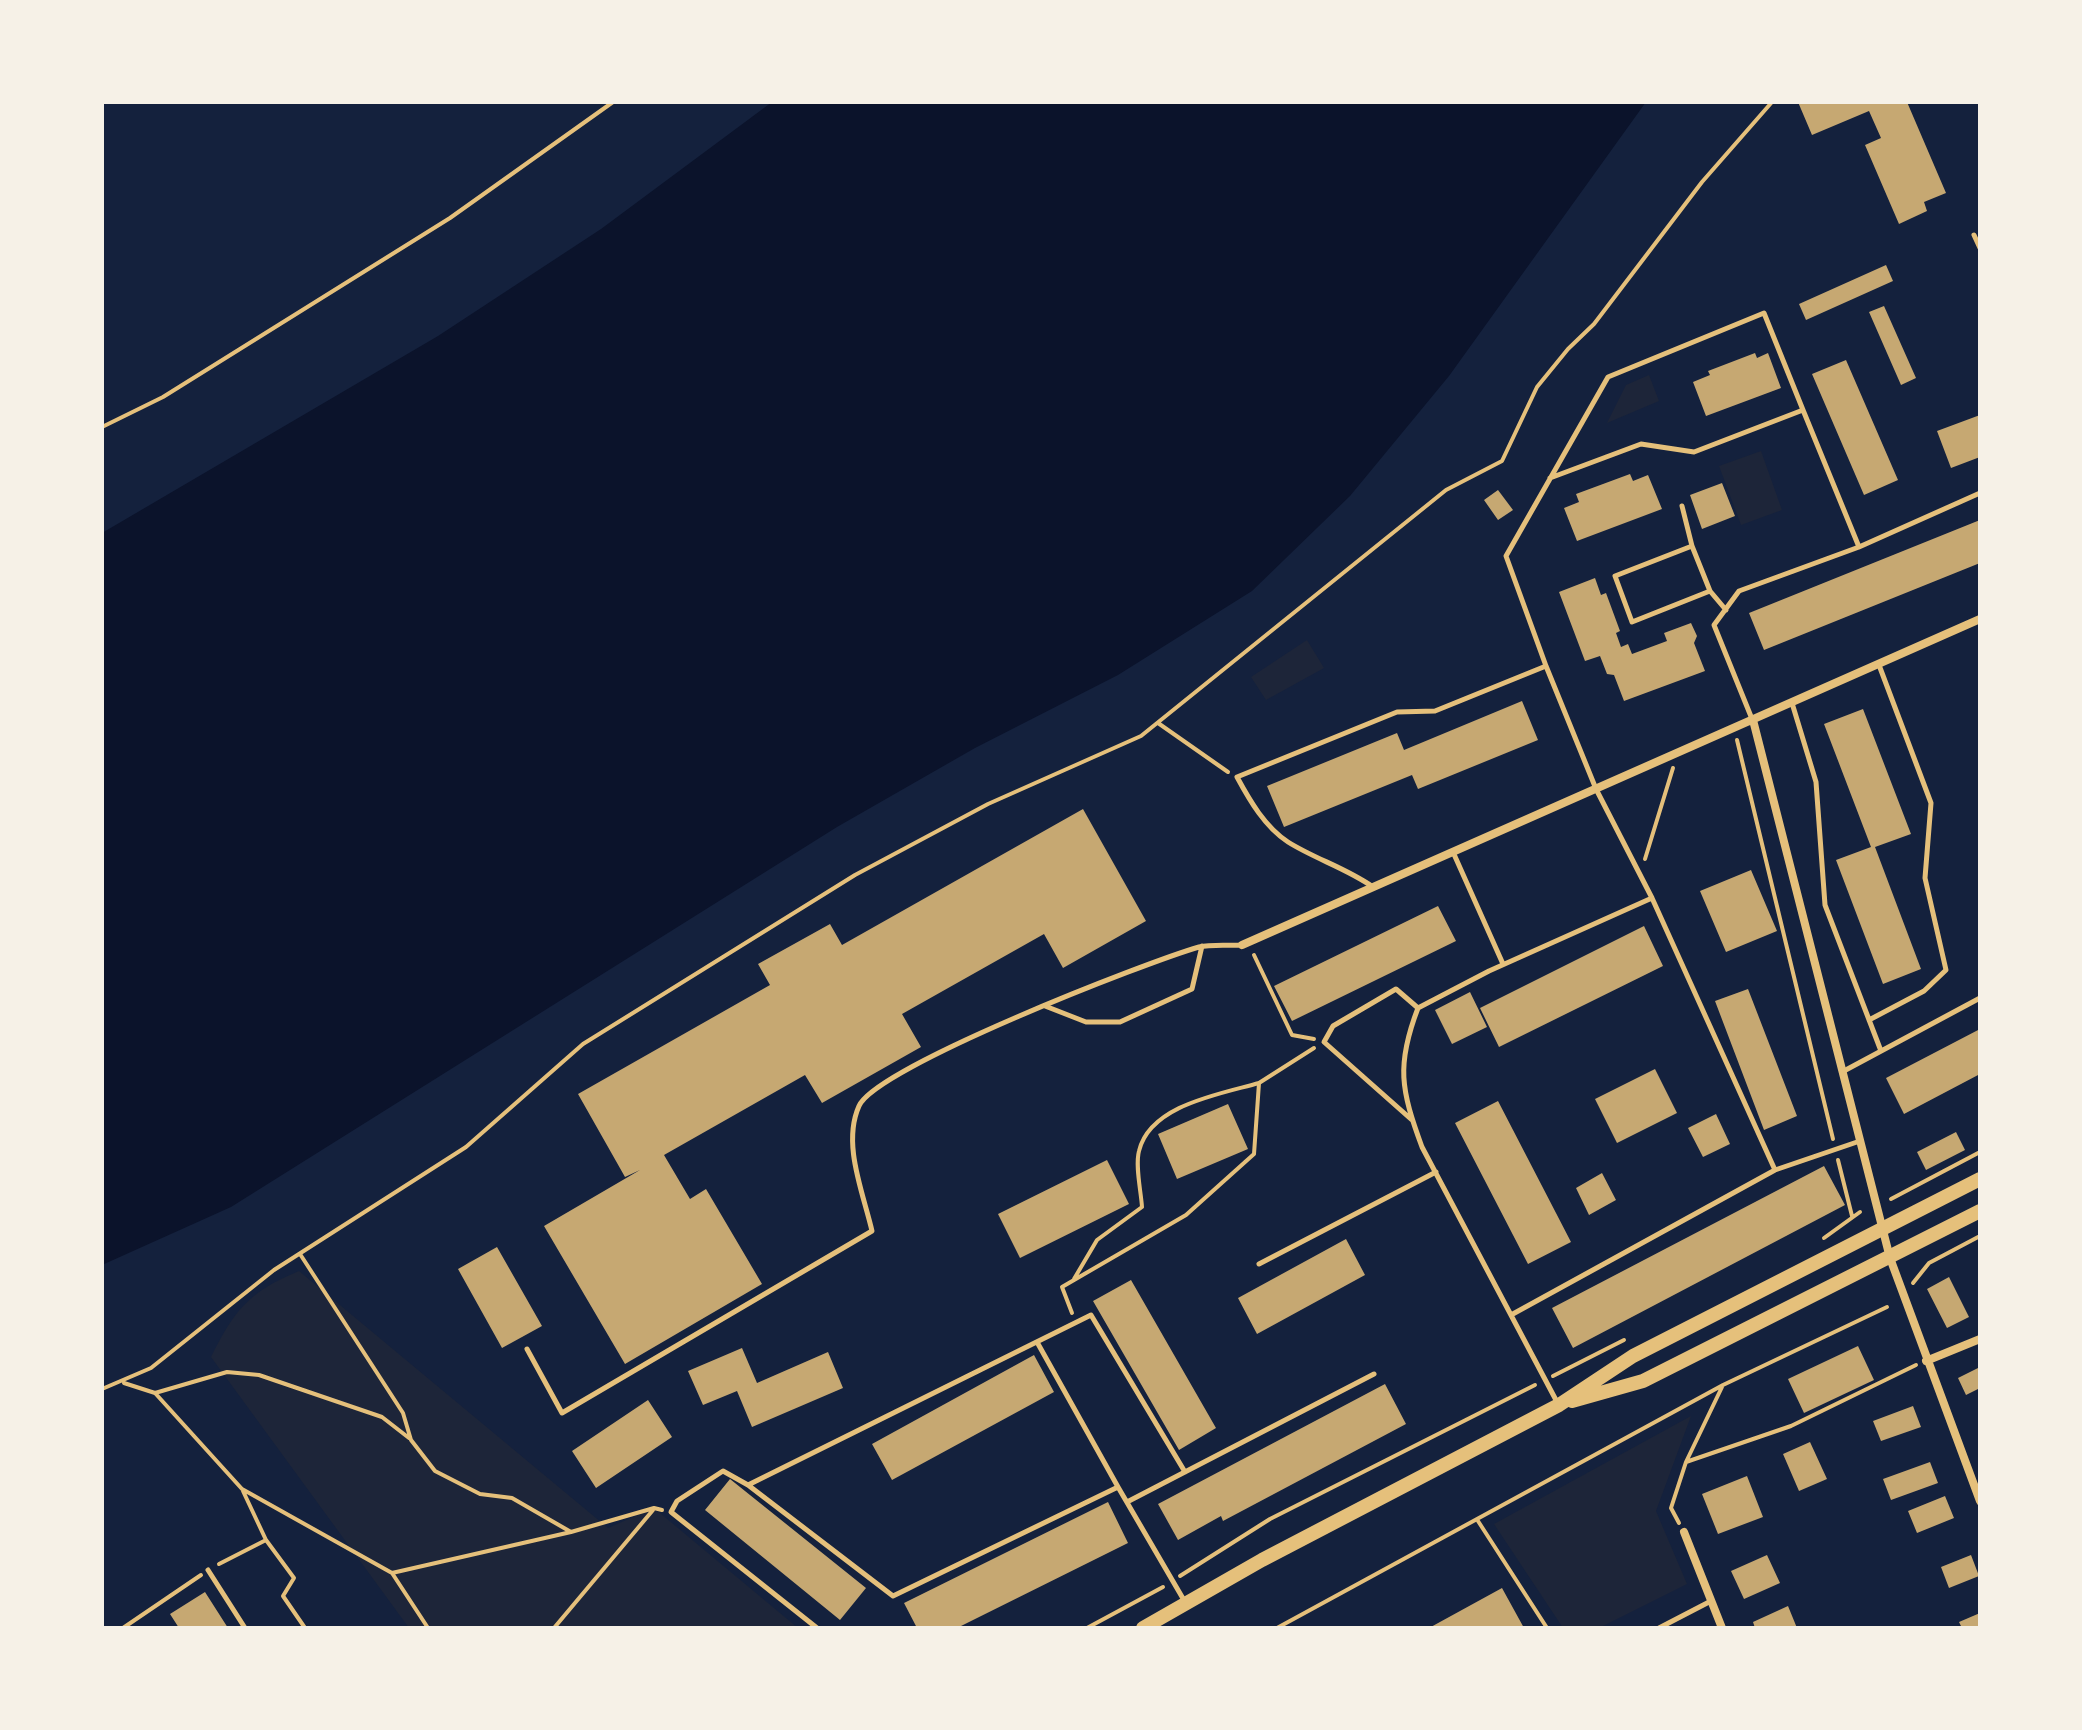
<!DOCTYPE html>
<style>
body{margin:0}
#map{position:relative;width:2082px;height:1730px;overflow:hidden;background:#14213d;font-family:Inter,sans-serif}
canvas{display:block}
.frame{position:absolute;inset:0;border:104px solid #f6f1e7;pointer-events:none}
</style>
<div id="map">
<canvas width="2082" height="1730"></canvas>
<div class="frame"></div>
</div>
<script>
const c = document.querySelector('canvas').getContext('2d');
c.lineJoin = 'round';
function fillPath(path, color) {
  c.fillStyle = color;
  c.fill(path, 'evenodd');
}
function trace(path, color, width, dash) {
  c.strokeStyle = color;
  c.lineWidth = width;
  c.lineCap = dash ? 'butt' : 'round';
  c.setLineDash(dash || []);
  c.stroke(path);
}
const green = new Path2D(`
 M 1649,375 L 1659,401 L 1607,423 L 1626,385 Z
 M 1761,451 L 1782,510 L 1741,525 L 1719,466 Z
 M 1307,640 L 1324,668 L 1266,700 L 1251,677 Z
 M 299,1271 L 608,1528 L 654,1508 L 798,1628 L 409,1628 L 211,1357 C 235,1309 249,1292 299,1271 Z
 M 1691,1416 L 1656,1511 L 1687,1584 L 1599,1628 L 1563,1628 L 1494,1524 Z`);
const water = new Path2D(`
 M 772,102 L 1646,102 L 1449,376 L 1350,496 L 1252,591 L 1118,675 L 975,748 L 837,827 L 231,1207 L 102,1265 L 102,533 L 438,336 L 601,229 Z`);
const building = new Path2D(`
 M 1798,102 L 1907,102 L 1946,193 L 1924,202 L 1927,211 L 1899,224 L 1865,145 L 1881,138 L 1869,111 L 1812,135 Z
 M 1886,265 L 1893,281 L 1806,320 L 1799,304 Z
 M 1884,306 L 1916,378 L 1901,385 L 1869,312 Z
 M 1755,353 L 1757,358 L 1768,353 L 1781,388 L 1706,416 L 1693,382 L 1710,375 L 1708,371 Z
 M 1846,360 L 1898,480 L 1864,495 L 1812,374 Z
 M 1980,415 L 1980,457 L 1951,468 L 1937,431 Z
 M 1630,474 L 1633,481 L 1648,475 L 1662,509 L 1577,541 L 1564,508 L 1579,502 L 1576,494 Z
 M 1722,483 L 1735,516 L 1702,529 L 1690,495 Z
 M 1498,490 L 1513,510 L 1498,520 L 1484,500 Z
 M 1980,520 L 1980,563 L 1764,650 L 1749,613 Z
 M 1595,578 L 1601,595 L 1606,593 L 1620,631 L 1616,633 L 1621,647 L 1628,644 L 1632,654 L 1667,641 L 1664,633 L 1691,623 L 1697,636 L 1694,643 L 1705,671 L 1624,701 L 1614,675 L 1607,674 L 1600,656 L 1585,661 L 1559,592 Z
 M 1522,701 L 1538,740 L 1418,789 L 1412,775 L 1284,827 L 1267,786 L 1397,733 L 1404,750 Z
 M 1863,709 L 1911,834 L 1875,847 L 1921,969 L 1883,984 L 1836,860 L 1871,847 L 1824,724 Z
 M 1083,809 L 1146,921 L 1063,968 L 1044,934 L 902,1014 L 921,1047 L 822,1103 L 805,1075 L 664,1155 L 690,1199 L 706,1189 L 762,1284 L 625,1364 L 544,1226 L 640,1170 L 625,1177 L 578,1094 L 770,985 L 758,964 L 830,924 L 842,945 Z
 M 1751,870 L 1777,931 L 1726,952 L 1700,891 Z
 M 1438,906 L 1456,941 L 1292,1021 L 1274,986 Z
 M 1644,926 L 1663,966 L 1499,1047 L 1480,1008 Z
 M 1748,989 L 1797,1116 L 1764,1130 L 1715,1001 Z
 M 1470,992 L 1487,1027 L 1452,1044 L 1435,1010 Z
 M 1980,1029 L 1980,1074 L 1904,1114 L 1886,1078 Z
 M 1655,1069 L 1677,1113 L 1617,1143 L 1595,1099 Z
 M 1498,1101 L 1571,1242 L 1528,1264 L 1455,1123 Z
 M 1228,1104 L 1248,1149 L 1177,1179 L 1158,1134 Z
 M 1716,1114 L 1730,1144 L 1703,1157 L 1688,1128 Z
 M 1956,1132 L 1965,1150 L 1926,1170 L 1917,1152 Z
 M 1107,1160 L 1129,1204 L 1020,1258 L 998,1214 Z
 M 1824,1166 L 1845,1205 L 1573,1348 L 1552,1308 Z
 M 1602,1173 L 1616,1200 L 1589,1215 L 1576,1188 Z
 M 1346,1239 L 1365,1275 L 1257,1334 L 1238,1298 Z
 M 497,1247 L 542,1326 L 502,1348 L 458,1269 Z
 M 1949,1277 L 1969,1317 L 1947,1328 L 1927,1289 Z
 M 1131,1280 L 1216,1428 L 1179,1450 L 1093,1301 Z
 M 1858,1346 L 1874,1380 L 1804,1413 L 1788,1379 Z
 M 742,1348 L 757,1383 L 828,1352 L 843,1388 L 752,1427 L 737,1391 L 703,1405 L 688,1371 Z
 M 1034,1355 L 1054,1392 L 892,1480 L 872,1444 Z
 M 1980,1367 L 1980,1388 L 1966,1395 L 1958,1378 Z
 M 1385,1384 L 1406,1424 L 1223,1521 L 1221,1516 L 1178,1540 L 1158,1504 Z
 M 648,1400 L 672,1437 L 596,1488 L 572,1451 Z
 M 1913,1406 L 1921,1427 L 1881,1441 L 1873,1421 Z
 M 1810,1442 L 1827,1479 L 1799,1491 L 1783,1454 Z
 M 1930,1462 L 1938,1483 L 1891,1500 L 1883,1479 Z
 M 1747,1476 L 1763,1517 L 1718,1534 L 1702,1494 Z
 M 730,1479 L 866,1588 L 840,1620 L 705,1510 Z
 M 1945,1496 L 1954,1518 L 1917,1533 L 1908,1511 Z
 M 1108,1502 L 1128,1543 L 957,1628 L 917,1628 L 904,1603 Z
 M 1767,1555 L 1780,1583 L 1744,1599 L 1731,1571 Z
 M 1971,1555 L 1979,1576 L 1949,1588 L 1941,1567 Z
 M 1502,1588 L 1524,1628 L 1429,1628 Z
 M 205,1592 L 228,1628 L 179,1628 L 170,1614 Z
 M 1788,1606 L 1797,1628 L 1755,1628 L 1753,1622 Z
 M 1980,1613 L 1980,1628 L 1962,1628 L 1959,1622 Z`);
const path = new Path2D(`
 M 102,427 L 163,397 L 450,218 L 613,102
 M 1158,723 L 1228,772
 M 1737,740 L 1833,1139
 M 1645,859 L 1673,768
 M 1254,955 L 1292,1035 L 1314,1039
 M 1838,1160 L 1852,1216
 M 1891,1199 L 1980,1152
 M 1824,1238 L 1860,1212
 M 300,1254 L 403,1413 L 411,1440 L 435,1471 L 480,1494 L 512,1498 L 571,1532 L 654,1508 L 662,1510
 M 1074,1279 L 1097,1240 L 1142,1207 C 1141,1191 1135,1166 1139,1151 C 1150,1105 1220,1094 1259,1083
 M 1913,1283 L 1929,1263 L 1980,1236
 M 1072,1313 L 1062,1287 L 1186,1215 L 1254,1154 L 1259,1083 L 1314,1048
 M 1553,1376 L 1624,1340
 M 124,1383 L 155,1393 L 227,1372 L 259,1375 L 382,1417 L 409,1438
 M 102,1389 L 151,1368 L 274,1270 L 466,1147 L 583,1044 L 855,875 L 988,804 L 1141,736 L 1446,490 L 1502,461 L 1537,387 L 1568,349 L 1594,324 L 1702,182 L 1772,102
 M 155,1393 L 242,1489 L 392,1573 L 571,1532
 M 1686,1462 L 1722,1387
 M 1478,1521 L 1547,1628
 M 1679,1523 L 1671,1508 L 1686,1462 L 1791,1426 L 1916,1365
 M 266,1540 L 294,1578 L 283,1596 L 305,1628
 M 219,1564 L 266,1540 L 243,1491
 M 392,1573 L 428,1628
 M 1180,1576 L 1270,1519 L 1535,1385
 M 123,1628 L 201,1575
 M 554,1628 L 653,1510
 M 1087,1628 L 1163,1587
 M 1277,1628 L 1723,1385 L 1887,1307`);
const service = new Path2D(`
 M 1974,235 L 1980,248
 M 1550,478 L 1641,444 L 1694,452 L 1803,410 L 1859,547 L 1739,591 L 1714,625 L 1752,719
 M 1682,506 L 1692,546 L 1710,591 L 1632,622 L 1615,576 L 1692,546
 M 1859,547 L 1980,493
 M 1710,591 L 1726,610
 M 1546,666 L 1506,556 L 1608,377 L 1764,313 L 1803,410
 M 1792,703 L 1816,782 L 1825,905 L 1881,1051
 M 1453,852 L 1503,964
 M 1373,887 C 1346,868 1315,859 1288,842 C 1265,827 1250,801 1237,777 L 1397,712 L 1435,711 L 1546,666 L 1596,789 L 1652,898 L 1489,971 L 1418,1008 C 1396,1065 1401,1090 1422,1147 L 1557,1402
 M 1652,898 L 1775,1170 L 1860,1141
 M 1045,1006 L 1086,1022 L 1120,1022 L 1192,989 L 1202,946
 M 1869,1020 L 1924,991 L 1946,970 L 1925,878 L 1931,803 L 1879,665
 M 1842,1072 L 1980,998
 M 1412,1120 L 1324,1042 L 1333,1026 L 1396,989 L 1418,1008
 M 1259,1264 L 1436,1172
 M 1511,1315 L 1775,1170
 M 1037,1342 L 1118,1487
 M 527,1349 L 562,1413 L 872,1231 C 863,1192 842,1144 859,1106 C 876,1067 1147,962 1199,947 C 1212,944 1228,946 1242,945
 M 748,1485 L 1091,1315 L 1185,1472
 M 1127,1502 L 1374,1374
 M 208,1570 L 245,1628
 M 817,1628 L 671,1512 L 677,1501 L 723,1471 L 748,1485 L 893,1596 L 1118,1487 L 1185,1602
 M 1659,1628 L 1711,1601`);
const minor = new Path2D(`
 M 1753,720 L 1890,1258 L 1980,1501
 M 1242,945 L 1980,619
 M 1926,1361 L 1980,1339
 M 1684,1532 L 1722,1628`);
const primary = new Path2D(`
 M 1572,1401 L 1643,1381 L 1980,1211
 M 1143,1628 L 1262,1560 L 1559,1405 L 1633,1356 L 1980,1179`);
fillPath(green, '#1d2539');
fillPath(water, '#0b132b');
fillPath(building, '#c6a872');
trace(path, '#e5c07b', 4);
trace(service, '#e5c07b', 5);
trace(minor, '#e5c07b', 8);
trace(primary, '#e5c07b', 14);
</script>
